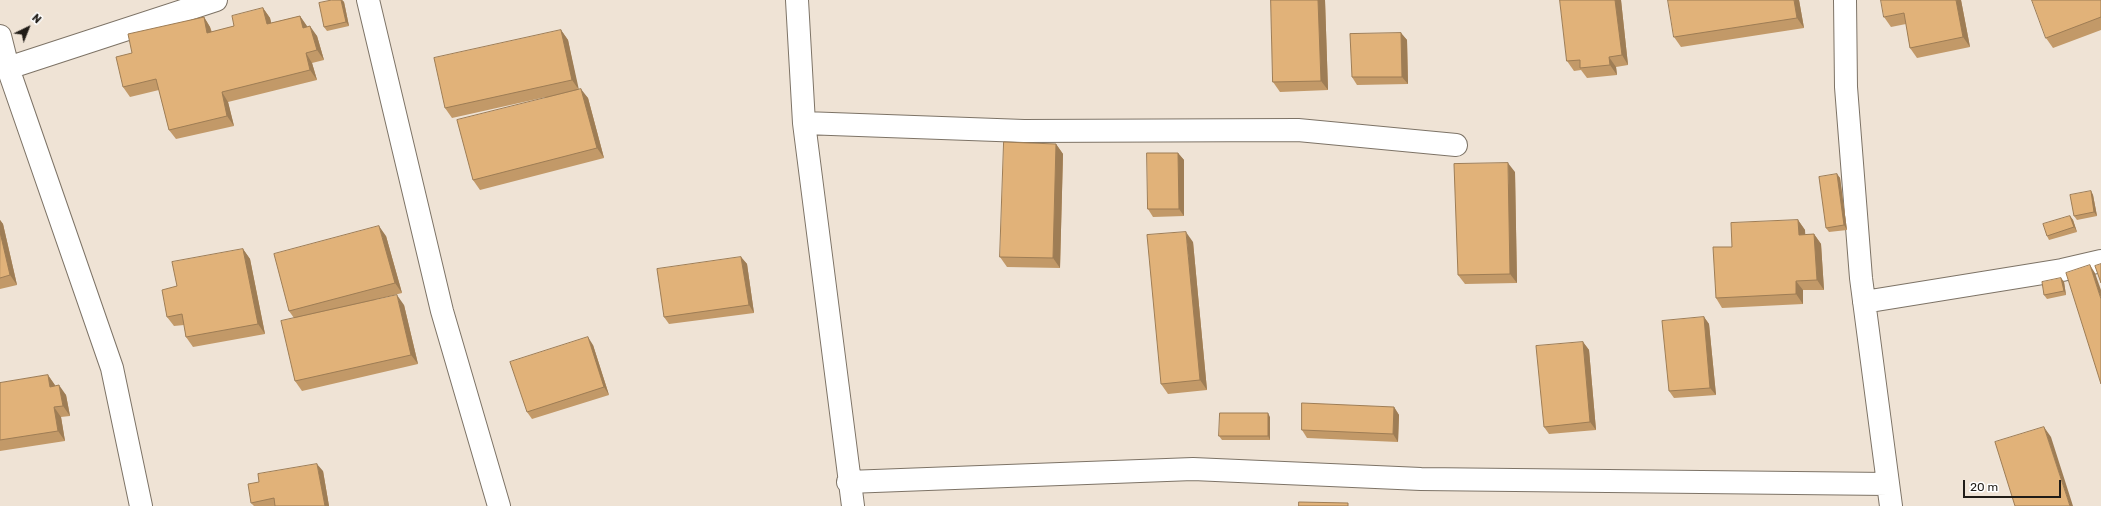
<!DOCTYPE html>
<style>
body{margin:0}
#map{position:relative;width:2101px;height:506px;overflow:hidden;background:#efe3d5;font-family:Rubik,sans-serif}
canvas{display:block}
.north{position:absolute;left:8px;top:8px;width:40px;height:40px;-webkit-text-stroke:3px #fff;paint-order:stroke;rotate:43deg;font-size:11px;font-weight:700;line-height:16px;text-align:center;color:#201c17}
.north::after{content:'';display:block;margin:auto;width:14px;height:18px;background:#201c17;clip-path:polygon(50% 0,100% 100%,50% 72%,0 100%)}
.scale{position:absolute;left:1963px;top:480px;width:98px;height:18px;box-sizing:border-box;border:2px solid #201c17;border-top:0;padding-left:5px;font-size:12px;line-height:14px;white-space:nowrap;color:#201c17;-webkit-text-stroke:3px #fff;paint-order:stroke}
</style>
<div id="map">
<canvas width="2101" height="506"></canvas>
<div class="north">N</div>
<div class="scale">20 m</div>
</div>
<script>
const c = document.querySelector('canvas').getContext('2d');
c.lineJoin = 'round';
function trace(path, color, width, dash) {
  c.strokeStyle = color;
  c.lineWidth = width;
  c.lineCap = dash ? 'butt' : 'round';
  c.setLineDash(dash || []);
  c.stroke(path);
}
function fillPath(path, color) {
  c.fillStyle = color;
  c.fill(path, 'evenodd');
}
const minor = new Path2D(`
 M 368,0 L 442,311 L 499,506
 M 797,0 L 804,123 L 853,506
 M 1845,0 L 1846,87 L 1861,278 L 1891,506
 M 0,36 L 8,68 L 112,368 L 141,506
 M 8,68 L 216,0
 M 804,123 L 1024,131 L 1298,130 L 1456,145
 M 1864,302 L 2062,270 L 2101,261
 M 848,482 L 1193,469 L 1421,479 L 1888,484`);
const wall = new Path2D(`
 M 332,0 L 342,0 L 344,2 L 349,26 L 327,31 L 324,27 Z
 M 1271,0 L 1325,0 L 1328,90 L 1280,92 L 1273,82 Z
 M 1560,0 L 1621,0 L 1628,65 L 1616,67 L 1617,75 L 1587,78 L 1581,70 L 1574,71 L 1567,61 Z
 M 1799,0 L 1804,28 L 1681,47 L 1674,37 Z
 M 1961,0 L 1970,47 L 1917,58 L 1910,48 L 1906,24 L 1891,27 L 1884,17 Z
 M 2101,0 L 2101,30 L 2053,48 L 2046,38 Z
 M 263,8 L 270,18 L 271,23 L 300,16 L 307,27 L 317,36 L 324,60 L 312,63 L 317,80 L 228,102 L 234,126 L 176,139 L 169,130 L 159,90 L 130,97 L 123,87 L 132,53 L 204,17 L 210,27 L 212,32 L 234,26 Z
 M 561,30 L 568,40 L 578,89 L 588,98 L 604,158 L 480,190 L 473,180 L 546,97 L 452,118 L 445,108 Z
 M 1401,33 L 1407,40 L 1408,84 L 1357,85 L 1352,77 Z
 M 1056,144 L 1063,154 L 1060,268 L 1007,267 L 1000,257 Z
 M 1178,153 L 1184,160 L 1184,216 L 1153,217 L 1148,209 Z
 M 1515,172 L 1517,283 L 1465,284 L 1458,275 Z
 M 1837,174 L 1840,178 L 1847,230 L 1829,232 L 1826,228 Z
 M 2091,191 L 2093,195 L 2097,216 L 2077,220 L 2074,216 Z
 M 2070,216 L 2073,220 L 2077,232 L 2049,240 L 2047,236 Z
 M 0,220 L 3,224 L 17,285 L 0,289 Z
 M 1798,220 L 1805,230 L 1805,235 L 1814,234 L 1821,244 L 1824,290 L 1803,290 L 1803,304 L 1722,308 L 1716,298 L 1732,247 Z
 M 386,236 L 402,293 L 374,300 L 404,305 L 418,364 L 302,391 L 295,381 L 294,318 L 289,311 Z
 M 1193,242 L 1207,390 L 1168,394 L 1161,384 Z
 M 243,249 L 250,259 L 265,334 L 193,347 L 186,337 L 184,325 L 174,326 L 167,317 L 177,286 Z
 M 741,257 L 747,264 L 754,313 L 669,324 L 664,317 Z
 M 2061,278 L 2064,282 L 2066,295 L 2047,299 L 2044,295 Z
 M 1704,317 L 1709,324 L 1716,395 L 1674,398 L 1669,391 Z
 M 1583,342 L 1589,350 L 1596,430 L 1549,434 L 1544,427 Z
 M 593,345 L 609,395 L 532,419 L 527,412 Z
 M 48,375 L 55,386 L 66,395 L 70,416 L 61,417 L 65,441 L 0,451 L 0,383 Z
 M 1394,407 L 1399,415 L 1398,442 L 1307,438 L 1302,430 Z
 M 1270,417 L 1270,440 L 1222,440 L 1219,436 Z
 M 323,471 L 329,506 L 254,506 L 251,503 Z`);
const shadedWall = new Path2D(`
 M 341,0 L 342,0 L 344,2 L 349,26 L 346,22 Z
 M 1318,0 L 1325,0 L 1328,90 L 1321,81 Z
 M 1615,0 L 1621,0 L 1628,65 L 1622,55 Z
 M 1794,0 L 1799,0 L 1804,28 L 1797,18 Z
 M 1956,0 L 1961,0 L 1970,47 L 1963,37 Z
 M 263,8 L 270,18 L 274,34 L 267,24 Z
 M 300,16 L 307,26 L 310,38 L 303,28 Z
 M 204,17 L 210,27 L 214,43 L 207,33 Z
 M 310,26 L 317,36 L 324,60 L 317,50 Z
 M 561,30 L 568,40 L 579,90 L 572,80 Z
 M 1401,33 L 1407,40 L 1408,84 L 1402,77 Z
 M 306,53 L 312,63 L 317,80 L 310,70 Z
 M 1609,57 L 1616,67 L 1617,75 L 1610,65 Z
 M 581,89 L 588,98 L 604,158 L 597,148 Z
 M 222,92 L 228,102 L 234,126 L 227,116 Z
 M 1056,144 L 1063,154 L 1060,268 L 1053,258 Z
 M 1178,153 L 1184,160 L 1184,216 L 1179,209 Z
 M 1508,163 L 1515,172 L 1517,283 L 1510,274 Z
 M 1837,174 L 1840,178 L 1847,230 L 1844,225 Z
 M 2091,191 L 2093,195 L 2097,216 L 2094,212 Z
 M 2070,216 L 2073,220 L 2077,232 L 2074,227 Z
 M 0,220 L 3,224 L 17,285 L 10,275 L 0,232 Z
 M 1798,220 L 1805,230 L 1806,245 L 1799,235 Z
 M 379,226 L 386,236 L 402,293 L 395,283 Z
 M 1186,232 L 1193,242 L 1207,390 L 1200,380 Z
 M 1814,234 L 1821,244 L 1824,290 L 1817,280 Z
 M 243,249 L 250,259 L 265,334 L 258,324 Z
 M 741,257 L 747,264 L 754,313 L 749,305 Z
 M 2090,265 L 2095,273 L 2101,290 L 2101,299 Z
 M 2061,278 L 2064,282 L 2066,295 L 2064,291 Z
 M 1796,281 L 1803,290 L 1803,304 L 1796,294 Z
 M 397,295 L 404,305 L 418,364 L 411,355 Z
 M 1704,317 L 1709,324 L 1716,395 L 1710,388 Z
 M 588,337 L 593,345 L 609,395 L 604,387 Z
 M 1583,342 L 1589,350 L 1596,430 L 1590,422 Z
 M 48,375 L 55,385 L 57,396 L 50,387 Z
 M 59,385 L 66,395 L 70,416 L 63,406 Z
 M 54,407 L 61,417 L 65,441 L 58,431 Z
 M 1394,407 L 1399,415 L 1398,442 L 1393,434 Z
 M 1268,413 L 1270,417 L 1270,440 L 1268,436 Z
 M 2044,427 L 2051,437 L 2073,506 L 2070,506 Z
 M 317,464 L 323,471 L 329,506 L 325,506 Z`);
const building = new Path2D(`
 M 332,0 L 341,0 L 346,22 L 324,27 L 319,3 Z
 M 1271,0 L 1318,0 L 1321,81 L 1273,82 Z
 M 1560,0 L 1615,0 L 1622,55 L 1609,57 L 1610,65 L 1580,68 L 1580,60 L 1567,61 Z
 M 1668,0 L 1794,0 L 1797,18 L 1674,37 Z
 M 1881,0 L 1956,0 L 1963,37 L 1910,48 L 1904,13 L 1884,17 Z
 M 2032,0 L 2101,0 L 2101,17 L 2046,38 Z
 M 263,8 L 267,24 L 300,16 L 303,28 L 310,26 L 317,50 L 306,53 L 310,70 L 222,92 L 227,116 L 169,130 L 156,79 L 123,87 L 116,57 L 132,53 L 128,34 L 204,17 L 207,33 L 234,26 L 232,16 Z
 M 561,30 L 572,80 L 445,108 L 434,58 Z
 M 1401,33 L 1402,77 L 1352,77 L 1350,34 Z
 M 581,89 L 597,148 L 473,180 L 457,120 Z
 M 1004,142 L 1056,144 L 1053,258 L 1000,257 Z
 M 1147,153 L 1178,153 L 1179,209 L 1148,209 Z
 M 1508,163 L 1510,274 L 1458,275 L 1454,164 Z
 M 1837,174 L 1844,225 L 1826,228 L 1819,177 Z
 M 2091,191 L 2094,212 L 2074,216 L 2070,195 Z
 M 2070,216 L 2074,227 L 2047,236 L 2043,224 Z
 M 1798,220 L 1799,235 L 1814,234 L 1817,280 L 1796,281 L 1796,294 L 1716,298 L 1713,247 L 1732,247 L 1731,223 Z
 M 379,226 L 395,283 L 289,311 L 274,254 Z
 M 0,232 L 10,275 L 0,278 Z
 M 1186,232 L 1200,380 L 1161,384 L 1147,235 Z
 M 243,249 L 258,324 L 186,337 L 182,314 L 167,317 L 162,290 L 177,286 L 172,262 Z
 M 741,257 L 749,305 L 664,317 L 657,269 Z
 M 2101,264 L 2101,283 L 2095,266 Z
 M 2090,265 L 2101,299 L 2101,384 L 2066,273 Z
 M 2061,278 L 2064,291 L 2044,295 L 2042,282 Z
 M 397,295 L 411,355 L 295,381 L 281,321 Z
 M 1704,317 L 1710,388 L 1669,391 L 1662,321 Z
 M 588,337 L 604,387 L 527,412 L 510,362 Z
 M 1583,342 L 1590,422 L 1544,427 L 1536,346 Z
 M 48,375 L 50,387 L 59,385 L 63,406 L 54,407 L 58,431 L 0,440 L 0,383 Z
 M 1302,403 L 1394,407 L 1393,434 L 1302,430 Z
 M 1220,413 L 1268,413 L 1268,436 L 1219,436 Z
 M 2044,427 L 2070,506 L 2015,506 L 1995,442 Z
 M 317,464 L 325,506 L 275,506 L 274,498 L 251,503 L 248,484 L 259,482 L 258,474 Z
 M 1299,502 L 1348,503 L 1348,506 L 1299,506 Z`);
trace(minor, '#7d7366', 24);
trace(minor, '#fff', 22);
fillPath(wall, '#c29968');
fillPath(shadedWall, '#9e7d55');
fillPath(building, '#e1b279');
trace(building, '#9e7d55', 1);
</script>
